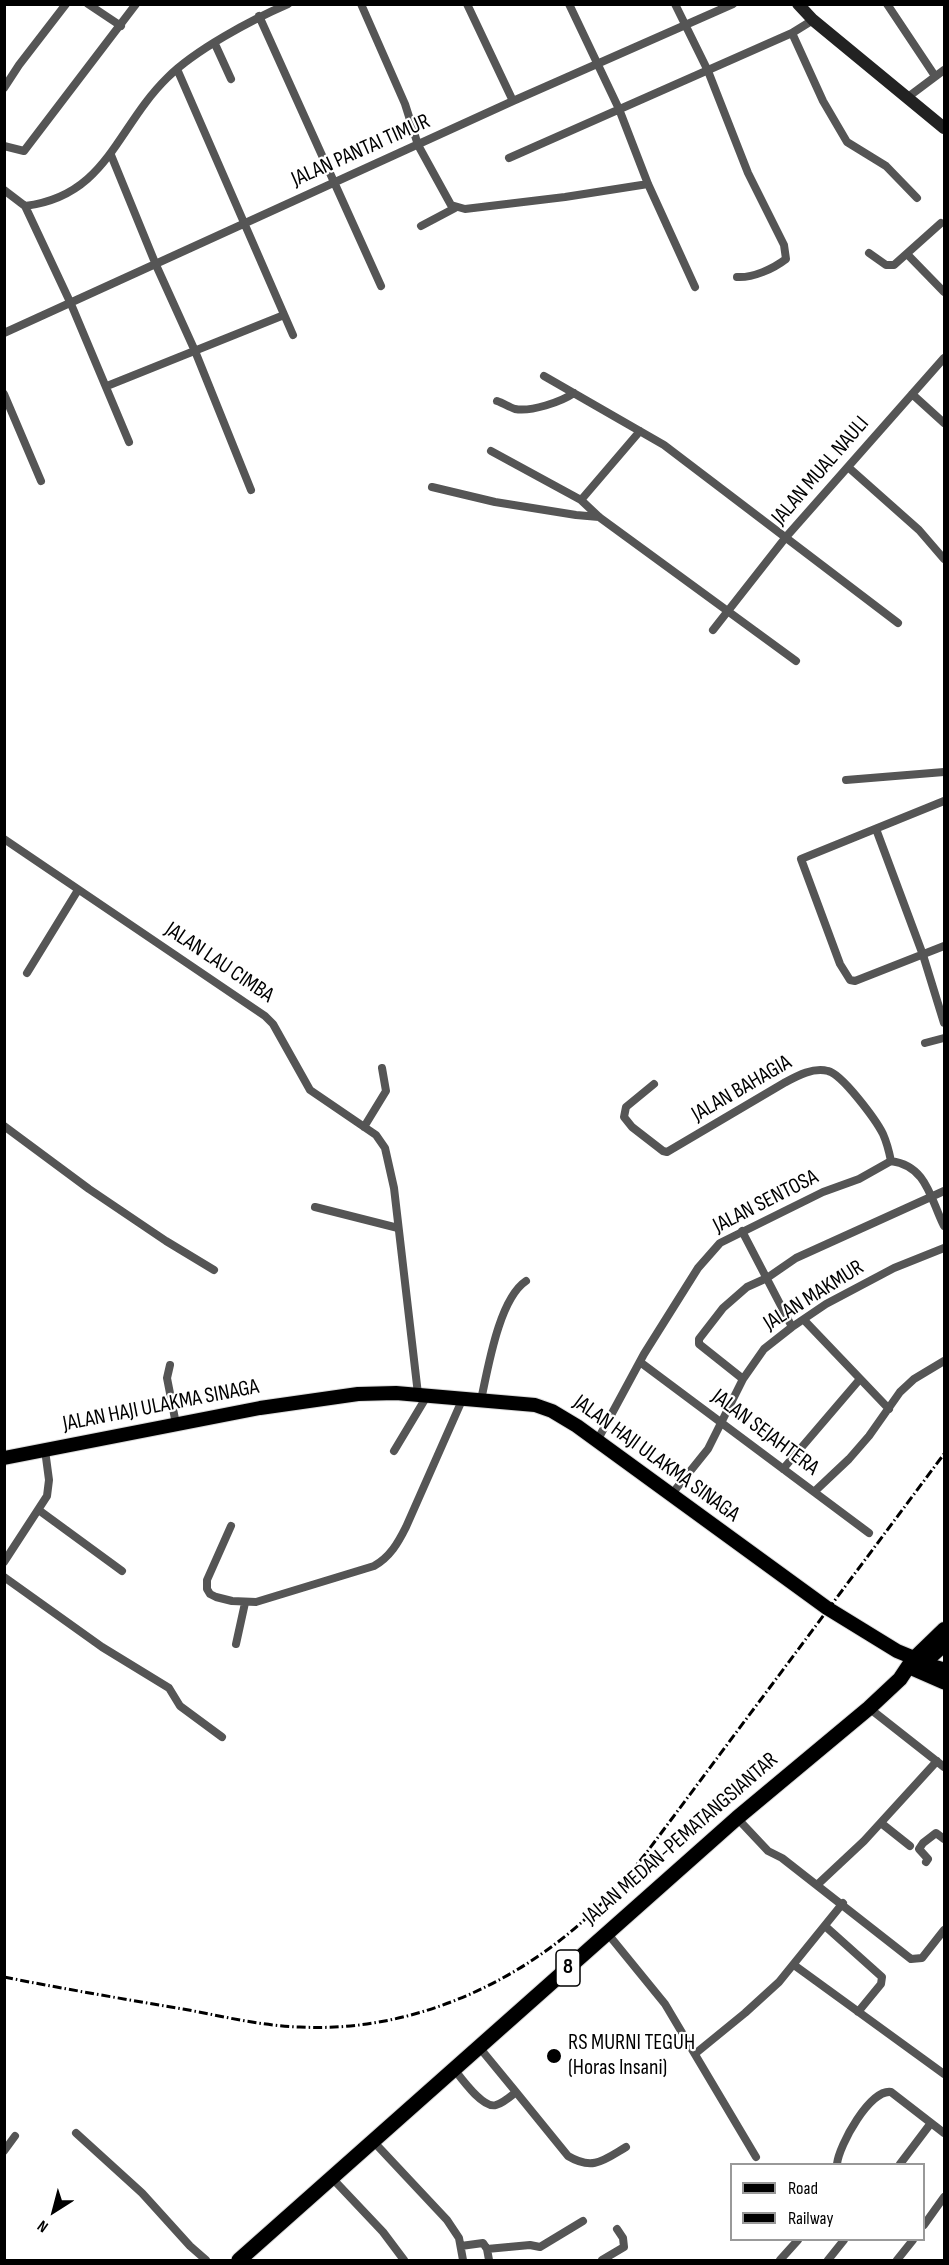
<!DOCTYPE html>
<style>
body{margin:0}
#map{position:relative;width:949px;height:2265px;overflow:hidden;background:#fff;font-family:"Sofia Sans Condensed",sans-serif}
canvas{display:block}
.frame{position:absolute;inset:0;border:6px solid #000;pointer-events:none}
.legend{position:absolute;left:730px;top:2163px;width:195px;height:78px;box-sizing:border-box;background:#fff;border:2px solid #999;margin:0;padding:8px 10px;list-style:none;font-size:18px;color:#000}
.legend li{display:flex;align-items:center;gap:12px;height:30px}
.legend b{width:30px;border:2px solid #999}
.north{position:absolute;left:24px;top:2181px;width:60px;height:60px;-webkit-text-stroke:4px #fff;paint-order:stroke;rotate:216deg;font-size:16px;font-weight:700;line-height:24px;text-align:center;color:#000}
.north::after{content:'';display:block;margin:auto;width:21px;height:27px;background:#000;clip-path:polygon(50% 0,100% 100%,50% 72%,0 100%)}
</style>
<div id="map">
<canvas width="949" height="2265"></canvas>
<div class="frame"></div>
<ul class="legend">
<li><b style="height:8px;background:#000"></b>Road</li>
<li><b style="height:8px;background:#000"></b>Railway</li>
</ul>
<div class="north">N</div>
</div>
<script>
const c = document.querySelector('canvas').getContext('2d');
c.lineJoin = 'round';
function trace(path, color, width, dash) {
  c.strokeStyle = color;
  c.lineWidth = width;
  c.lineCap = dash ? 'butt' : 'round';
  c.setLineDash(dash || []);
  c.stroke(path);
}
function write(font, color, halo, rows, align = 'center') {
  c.font = font + ' "Sofia Sans Condensed",sans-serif';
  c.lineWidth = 4.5;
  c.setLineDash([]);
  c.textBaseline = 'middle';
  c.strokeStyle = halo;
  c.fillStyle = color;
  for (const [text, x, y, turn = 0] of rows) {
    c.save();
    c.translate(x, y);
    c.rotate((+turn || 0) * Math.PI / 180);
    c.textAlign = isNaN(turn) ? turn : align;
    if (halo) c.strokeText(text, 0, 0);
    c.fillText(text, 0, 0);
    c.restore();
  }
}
const street = new Path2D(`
 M 88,4 L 121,26
 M 361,4 L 405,104 L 418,145 L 451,205 L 465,209 L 565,197 L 648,184
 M 467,4 L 513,101
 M 569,4 L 619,109 L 648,184 L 695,287
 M 675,4 L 708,71 L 748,173 L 784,245 L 786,259 C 773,269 753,278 737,277
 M 887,4 L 935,76
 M 259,16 L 381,286
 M 792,33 L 823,101 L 847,142 L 886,166 L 917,198
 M 215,44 L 231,79
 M 177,69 L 293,335
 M 4,88 L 19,65 L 66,4
 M 908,97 L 944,70
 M 4,146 L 24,151 L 136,4
 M 111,155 L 156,265 L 195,351 L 251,490
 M 509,158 L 792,33 L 813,20
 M 4,190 L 25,206 L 71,304 L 129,442
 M 25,206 C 107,196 116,128 167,78 C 195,50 251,20 288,4
 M 421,226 L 455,208
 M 869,253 L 886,265 L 894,265 L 941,223
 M 907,254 L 944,292
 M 4,333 L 513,101 L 733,4
 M 544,376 L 664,445 L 898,623
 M 107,386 L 284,315
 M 4,394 L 41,481
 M 912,394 L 944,423
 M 497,401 C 503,403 509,407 515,409 C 531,412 561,402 574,393
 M 491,451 L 581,500 L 599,517 L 796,661
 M 848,467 L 919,530 L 944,559
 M 432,487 L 495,502 L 576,515 L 599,517
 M 581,500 L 640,431
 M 713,630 L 786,537 L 944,358
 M 846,780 L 944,772
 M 944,801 L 801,859 L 840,964 L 850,980 L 855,981 L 944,946
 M 876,829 L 923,955 L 944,1023
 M 4,839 L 265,1016 L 273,1024 L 310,1090 L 376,1135 L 385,1148 L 394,1188 L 418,1394
 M 27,973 L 78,890
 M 925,1043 L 944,1038
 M 654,1084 L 626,1107 L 624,1117 L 632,1127 L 663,1151 L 667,1152 L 784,1083 C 797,1076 813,1067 828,1071 C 842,1074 876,1120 883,1134 C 887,1143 889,1151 891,1161
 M 4,1126 L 89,1189 L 166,1241 L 214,1270
 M 364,1127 L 386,1091 L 382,1068
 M 315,1207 L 398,1228
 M 742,1231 L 792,1327
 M 804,1320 L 889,1409
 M 640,1362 L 869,1533
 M 170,1365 L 167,1378 L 176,1424
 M 743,1379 L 699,1344 L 699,1339 L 723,1308 L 747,1287 L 767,1278 L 796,1258 L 944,1191
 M 481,1400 C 488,1368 499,1299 526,1281
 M 597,1441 L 644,1354 L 698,1268 L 720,1243 L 823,1192 L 859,1179 L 891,1161 C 927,1166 930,1198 944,1226
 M 394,1451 L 427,1396
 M 783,1469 L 860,1379
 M 814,1492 L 849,1459 L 869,1436 L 900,1392 L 914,1379 L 944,1361
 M 671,1495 L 708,1449 L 743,1379 L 764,1349 L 792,1327 L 826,1304 L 894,1268 L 944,1248
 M 40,1511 L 122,1571
 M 231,1526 L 207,1580 L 207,1589 L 210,1594 L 216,1597 L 232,1601 L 256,1602 L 374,1566 C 390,1557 398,1543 406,1527 L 463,1398
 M 4,1562 L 47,1496 L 49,1480 L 45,1450
 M 4,1577 L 102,1647 L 169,1688 L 180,1706 L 222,1737
 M 236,1644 L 245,1603
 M 869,1708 L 944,1767
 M 737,1818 L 768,1851 L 782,1858 L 911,1959 L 922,1958 L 944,1930
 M 881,1823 L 910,1846
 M 926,1862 L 928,1859 L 919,1849 L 923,1843 L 936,1833 L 944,1839
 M 817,1885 L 864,1841 L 937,1761
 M 825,1926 L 882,1977 L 881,1984 L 858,2012
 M 608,1934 L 665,2004 L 756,2157
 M 794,1965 L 944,2074
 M 479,2047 L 516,2092
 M 696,2053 L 745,2013 L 779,1982 L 843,1903
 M 454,2069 C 461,2078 483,2109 496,2105 C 503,2103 511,2096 516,2092 L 568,2156 C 593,2171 604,2160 626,2147
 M 76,2133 L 142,2193 L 190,2246 L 206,2260
 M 372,2140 L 447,2220 L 459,2238 L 463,2260
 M 4,2151 L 15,2136
 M 837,2164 C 839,2145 870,2089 891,2092 L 944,2133
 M 900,2164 L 931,2123
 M 331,2177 L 383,2232 L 404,2260
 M 924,2225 L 944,2197
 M 461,2246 L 483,2243 L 487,2249 L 489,2260
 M 487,2249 L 530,2245 L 540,2247 L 583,2221
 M 602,2260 L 624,2247 L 623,2238 L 617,2229
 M 780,2260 L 798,2240
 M 828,2260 L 844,2240
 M 897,2260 L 913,2240`);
const secondary = new Path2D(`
 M 798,4 L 813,20 L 944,128`);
const primary = new Path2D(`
 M 4,1458 L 260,1408 L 358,1394 L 396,1393 L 535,1405 L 552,1411 L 577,1426 L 827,1608 L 897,1651 L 914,1658 L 944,1629
 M 923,1664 L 944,1645`);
const highway = new Path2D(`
 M 912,1668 L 944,1682
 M 239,2260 L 737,1818 L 869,1708 L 900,1679 L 914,1658 L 923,1664 L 944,1670`);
const rail = new Path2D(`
 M 4,1977 C 64,1989 124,1999 183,2009 C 222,2016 261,2026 300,2027 C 410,2033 522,1983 599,1906 C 616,1889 632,1871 647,1852 L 944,1454`);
const markers = [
 [554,2056,8,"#000"]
];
const shields = [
 [568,1968,24]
];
const shieldNames = [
 ["8",568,1968]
];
const streetNames = [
 ["JALAN PANTAI TIMUR",361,151,-24],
 ["JALAN MUAL NAULI",821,471,-49],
 ["JALAN LAU CIMBA",219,963,34],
 ["JALAN BAHAGIA",742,1089,-30],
 ["JALAN SENTOSA",766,1202,-27],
 ["JALAN MAKMUR",814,1296,-32],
 ["JALAN HAJI ULAKMA SINAGA",161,1406,-11],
 ["JALAN SEJAHTERA",765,1433,37],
 ["JALAN HAJI ULAKMA SINAGA",656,1459,36],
 ["JALAN MEDAN-PEMATANGSIANTAR",681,1839,-41]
];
const poiNames = [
 ["RS MURNI TEGUH",568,2043],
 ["(Horas Insani)",568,2068]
];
trace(primary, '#dbdbdb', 16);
trace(highway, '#dbdbdb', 17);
trace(street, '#555', 8);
trace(secondary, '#222', 12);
trace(primary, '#000', 14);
trace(highway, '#000', 15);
trace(rail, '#000', 3, [9, 3, 1.5, 3]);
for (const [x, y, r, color] of markers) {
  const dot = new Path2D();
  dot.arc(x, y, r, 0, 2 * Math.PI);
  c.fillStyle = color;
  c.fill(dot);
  trace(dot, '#fff', 2);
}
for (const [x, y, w] of shields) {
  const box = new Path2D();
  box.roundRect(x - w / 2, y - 18, w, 36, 4.5);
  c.fillStyle = '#fff';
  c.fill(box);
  trace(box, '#000', 1.5);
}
write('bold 21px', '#000', null, shieldNames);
write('22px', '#000', '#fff', streetNames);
write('22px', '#000', '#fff', poiNames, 'left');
</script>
